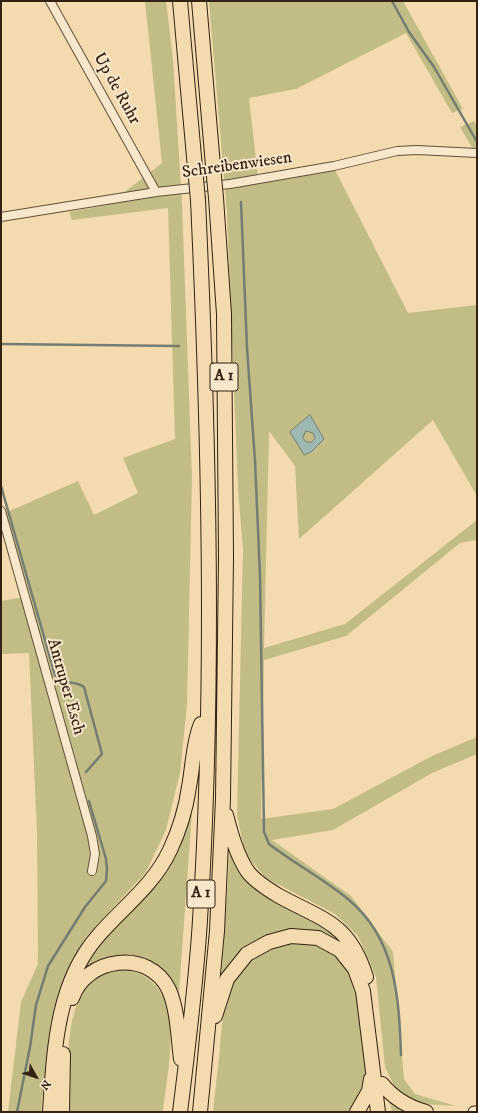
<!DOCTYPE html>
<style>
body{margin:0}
#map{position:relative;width:478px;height:1113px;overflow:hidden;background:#f3daaf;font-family:"IM FELL DW Pica",serif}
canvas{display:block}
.frame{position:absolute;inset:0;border:2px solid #332212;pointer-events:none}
.north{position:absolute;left:16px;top:1057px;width:40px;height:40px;-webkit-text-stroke:3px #f7e7cb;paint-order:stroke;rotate:130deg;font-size:11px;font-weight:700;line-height:16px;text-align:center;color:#332212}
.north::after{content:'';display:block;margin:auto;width:14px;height:18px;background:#332212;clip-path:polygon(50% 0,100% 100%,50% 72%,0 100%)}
</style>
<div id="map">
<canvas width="478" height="1113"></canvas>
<div class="frame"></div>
<div class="north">N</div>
</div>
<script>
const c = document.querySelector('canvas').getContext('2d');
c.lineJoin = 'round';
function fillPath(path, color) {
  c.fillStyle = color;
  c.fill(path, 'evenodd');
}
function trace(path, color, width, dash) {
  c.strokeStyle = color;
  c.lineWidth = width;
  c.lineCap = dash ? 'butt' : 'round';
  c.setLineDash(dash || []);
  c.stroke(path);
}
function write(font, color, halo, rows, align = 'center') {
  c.font = font + ' "IM FELL DW Pica",serif';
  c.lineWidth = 4;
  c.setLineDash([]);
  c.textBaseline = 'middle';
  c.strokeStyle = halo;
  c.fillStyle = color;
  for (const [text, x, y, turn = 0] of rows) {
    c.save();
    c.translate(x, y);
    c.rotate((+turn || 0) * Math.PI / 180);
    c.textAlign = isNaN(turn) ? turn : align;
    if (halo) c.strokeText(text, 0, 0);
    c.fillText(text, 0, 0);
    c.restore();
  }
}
const green = new Path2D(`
 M 145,1 L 166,1 L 173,59 L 182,205 L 192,477 L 187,704 L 180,773 L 166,830 L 146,872 L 86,937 L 68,970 L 51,1022 L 41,1112 L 8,1112 L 21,1002 L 38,964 L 37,832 L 29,653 L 1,654 L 1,601 L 30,596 L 5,513 L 78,481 L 94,515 L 138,493 L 123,458 L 175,439 L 168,208 L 72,220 L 69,212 L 108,205 L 162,163 Z
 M 209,1 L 403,1 L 463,109 L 452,113 L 406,33 L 296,89 L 249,98 L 258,177 L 332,164 L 408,313 L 477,305 L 477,496 L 433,420 L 299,539 L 295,466 L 269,431 L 264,648 L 345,624 L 477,520 L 477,540 L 460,543 L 346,636 L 264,660 L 261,819 L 333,809 L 432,756 L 477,737 L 477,754 L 432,773 L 333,830 L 272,840 L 351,896 L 393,952 L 404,1079 L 415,1094 L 456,1106 L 422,1104 L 405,1099 L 395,1088 L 385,1067 L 376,977 L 358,936 L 335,914 L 266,878 L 245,854 L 237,815 L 243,549 L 238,489 L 227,213 ZM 310,415 L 324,439 L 307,454 L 304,454 L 290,432 Z
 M 474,121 L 477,126 L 477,149 L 473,149 L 460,127 Z
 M303 436a6 6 0 1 1 12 0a6 6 0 1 1-12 0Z
 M 193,798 L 178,1006 L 173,994 L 134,961 L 75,979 L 82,965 L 145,893 Z
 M 230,846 L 237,860 L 329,925 L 354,961 L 288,933 L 221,981 Z
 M 291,941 C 312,943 335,948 347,967 C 359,987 369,1060 364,1084 C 362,1094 356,1105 348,1112 L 213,1112 C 215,1091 218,1069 220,1048 C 225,990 229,959 291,941 Z
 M 125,969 C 190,982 168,1064 163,1112 L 68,1112 C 68,1072 61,992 104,972 C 110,969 119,970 125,969 Z
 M 390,1101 L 408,1111 L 392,1112 Z`);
const water = new Path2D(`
 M 310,415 L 324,439 L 311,452 L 304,455 L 290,432 ZM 306,431 L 313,433 L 315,438 L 312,442 L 306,442 L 303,438 Z`);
const stream = new Path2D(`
 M 392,1 L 409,32 L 434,67 L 477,142
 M 241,202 L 247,348 L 255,461 L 260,576 L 264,832 L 269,844 C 295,864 324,879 349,900 C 396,939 399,998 401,1055
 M 1,344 L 179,346
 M 1,486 L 55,675 C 62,685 76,680 84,687 L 102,754 L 86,772
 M 17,1112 L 30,1047 L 36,1005 L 48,966 L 85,907 L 106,881 L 107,869 L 106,859 L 89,801`);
const street = new Path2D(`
 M 50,1 L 156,192
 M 1,217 L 156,192 L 230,184 L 334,166 L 397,151 L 417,150 L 477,153
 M 1,511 L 92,836 L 95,854 L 92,871`);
const secondary = new Path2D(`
 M 474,1112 L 477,1112`);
const highway = new Path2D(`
 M 180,1 L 195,168
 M 199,1 L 213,166
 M 226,815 C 231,834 237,856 248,872 C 255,881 269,890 279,896 C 325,921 349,923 366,977
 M 72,998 C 86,957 149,948 169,990 C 178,1011 178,1037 181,1059
 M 215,1016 L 227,979 L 247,954 L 269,942 L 291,936 L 318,938 L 340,950 L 355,969 L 363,991 L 378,1112
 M 382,1084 C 394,1099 408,1107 426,1112
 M 50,1112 C 54,1052 56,984 98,936 C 122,908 154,885 170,850 C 179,831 186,808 189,787 C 193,766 193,743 201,724
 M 62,1112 L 63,1054
 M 180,1112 C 188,1048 196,985 200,920 C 215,681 209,440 198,200
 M 200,1112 L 217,931 L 223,799 L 226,557 L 224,314 L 216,198
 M 357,1112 L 369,1091 L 371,1079`);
const highwayBridge = new Path2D(`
 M 213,166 L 216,198
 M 195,168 L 198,200`);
const shields = [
 [224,377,28],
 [201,894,28]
];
const shieldNames = [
 ["A 1",224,377],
 ["A 1",201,894]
];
const streetNames = [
 ["Up de Ruhr",116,89,61],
 ["Schreibenwiesen",237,166,-8],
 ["Antruper Esch",65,687,74]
];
fillPath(green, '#c2bd86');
fillPath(water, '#9db9b2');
trace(water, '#737d72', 1);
trace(stream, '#737d72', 2.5);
trace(street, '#635039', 10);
trace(secondary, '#332212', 13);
trace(highway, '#332212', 16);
trace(street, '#f7e7cb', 8);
trace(secondary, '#f7e7cb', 11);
trace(highway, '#f3daaf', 14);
trace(highwayBridge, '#332212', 16, []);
trace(highwayBridge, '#f3daaf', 14);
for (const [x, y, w] of shields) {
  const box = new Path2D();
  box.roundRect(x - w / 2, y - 14, w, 28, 3);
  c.fillStyle = '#f7e7cb';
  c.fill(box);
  trace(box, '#332212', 1);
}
write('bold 16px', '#332212', null, shieldNames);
write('17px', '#332212', '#f7e7cb', streetNames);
</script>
